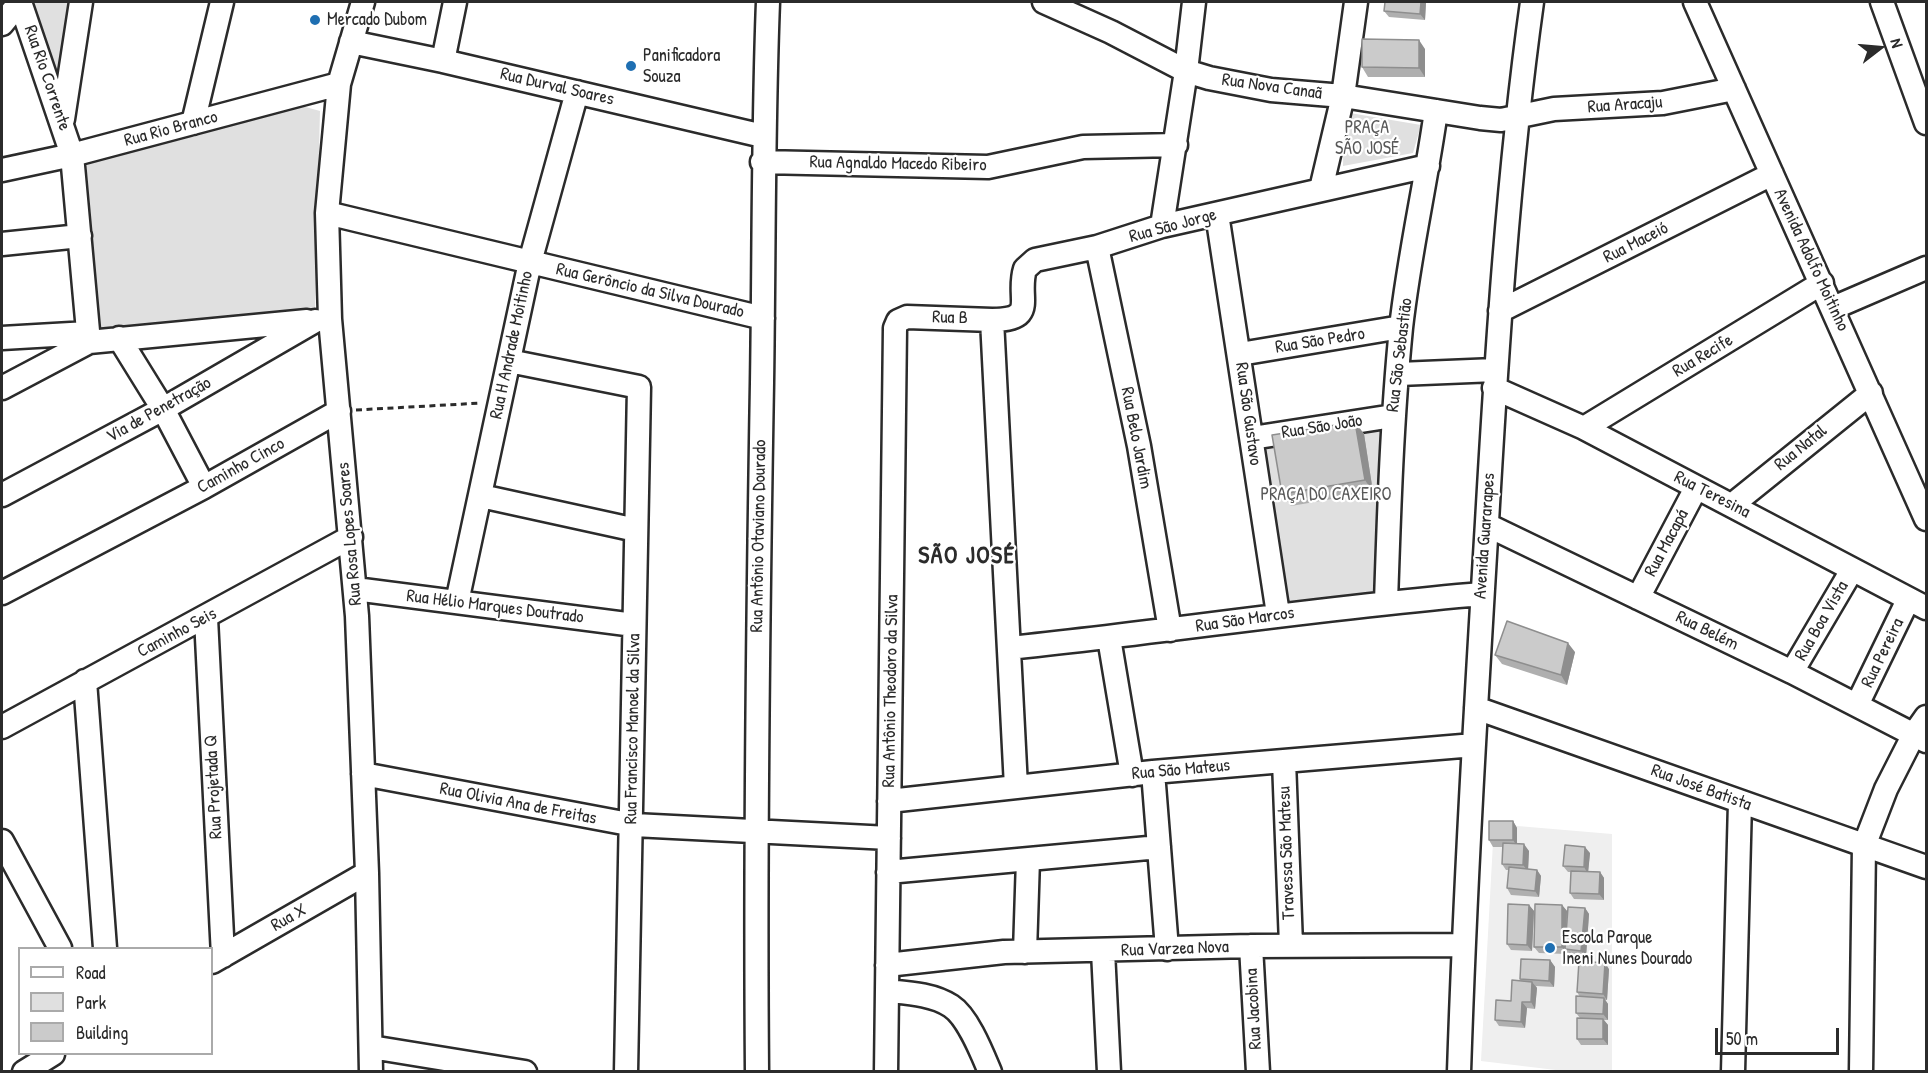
<!DOCTYPE html>
<meta charset="utf-8">
<style>
body{margin:0}
#map{position:relative;width:1928px;height:1073px;overflow:hidden;background:#fff;font-family:"Patrick Hand",sans-serif}
canvas{display:block}
.frame{position:absolute;inset:0;border:3px solid #2b2b2b;pointer-events:none}
.legend{position:absolute;left:18px;top:947px;width:195px;height:108px;box-sizing:border-box;background:#fff;border:2px solid #aaa;margin:0;padding:8px 10px;list-style:none;font-size:18px;color:#2b2b2b}
.legend li{display:flex;align-items:center;gap:12px;height:30px}
.legend b{width:30px;border:2px solid #aaa}
.north{position:absolute;left:1850px;top:18px;width:60px;height:60px;-webkit-text-stroke:4px #fff;paint-order:stroke;rotate:74deg;font-size:16px;font-weight:700;line-height:24px;text-align:center;color:#2b2b2b}
.north::after{content:'';display:block;margin:auto;width:21px;height:27px;background:#2b2b2b;clip-path:polygon(50% 0,100% 100%,50% 72%,0 100%)}
.scale{position:absolute;left:1715px;top:1028px;width:124px;height:27px;box-sizing:border-box;border:3px solid #2b2b2b;border-top:0;padding-left:8px;font-size:18px;line-height:21px;white-space:nowrap;color:#2b2b2b;-webkit-text-stroke:4px #fff;paint-order:stroke}
</style>
<div id="map">
<canvas width="1928" height="1073"></canvas>
<div class="frame"></div>
<ul class="legend">
<li><b style="height:8px;background:#fff"></b>Road</li>
<li><b style="height:16px;background:#e0e0e0"></b>Park</li>
<li><b style="height:16px;background:#cbcbcb"></b>Building</li>
</ul>
<div class="north">N</div>
<div class="scale">50 m</div>
</div>
<script>
const c = document.querySelector('canvas').getContext('2d');
c.lineJoin = 'round';
function fillPath(path, color) {
  c.fillStyle = color;
  c.fill(path, 'evenodd');
}
function trace(path, color, width, dash) {
  c.strokeStyle = color;
  c.lineWidth = width;
  c.lineCap = dash ? 'butt' : 'round';
  c.setLineDash(dash || []);
  c.stroke(path);
}
function write(font, color, halo, rows, align = 'center') {
  c.font = font + ' "Patrick Hand",sans-serif';
  c.lineWidth = 4.5;
  c.setLineDash([]);
  c.textBaseline = 'middle';
  c.strokeStyle = halo;
  c.fillStyle = color;
  for (const [text, x, y, turn = 0] of rows) {
    c.save();
    c.translate(x, y);
    c.rotate((+turn || 0) * Math.PI / 180);
    c.textAlign = isNaN(turn) ? turn : align;
    if (halo) c.strokeText(text, 0, 0);
    c.fillText(text, 0, 0);
    c.restore();
  }
}
const built = new Path2D(`
 M 1494,824 L 1612,834 L 1612,1071 L 1564,1071 L 1481,1061 Z`);
const green = new Path2D(`
 M 30,2 L 68,2 L 58,77 Z
 M 302,106 L 320,111 L 315,310 L 100,330 L 86,161 Z
 M 1344,112 L 1421,125 L 1413,153 L 1343,166 Z
 M 1389,420 L 1383,599 L 1281,612 L 1256,440 Z`);
const path = new Path2D(`
 M 356,410 L 481,403`);
const minor = new Path2D(`
 M 20,2 L 72,155 L 89,342
 M 363,2 L 339,84 L 327,213 L 330,319 L 357,616 L 367,873 L 371,1072
 M 1044,2 L 1111,32 L 1186,71 L 1209,78 L 1271,90 L 1343,96 L 1480,118 L 1501,120 L 1554,109 L 1663,103 L 1734,89
 M 1695,2 L 1926,519
 M 1882,2 L 1926,123
 M 2,24 L 20,2
 M 351,42 L 443,61 L 763,136
 M 443,61 L 455,2
 M 63,119 L 81,2
 M 193,123 L 222,2
 M 762,162 L 988,167 L 1083,147 L 1176,145
 M 2,170 L 72,155 L 339,84
 M 1321,189 L 1343,96 L 1356,2
 M 327,213 L 763,318
 M 1217,214 L 1278,614
 M 1162,226 L 1186,71 L 1194,2
 M 2,244 L 80,236
 M 1097,247 L 1139,446 L 1170,630
 M 1833,308 L 1926,268
 M 1500,311 L 1772,174
 M 2,338 L 88,333
 M 119,338 L 163,409 L 204,487
 M 1240,354 L 1401,327
 M 509,361 L 639,387 L 626,1072
 M 1399,374 L 1495,370
 M 2,388 L 89,342 L 307,321
 M 1494,388 L 1584,428 L 1926,608
 M 1584,428 L 1822,283
 M 1252,438 L 1393,416
 M 2,495 L 163,409 L 315,321
 M 481,496 L 636,530
 M 1732,505 L 1871,393
 M 1487,525 L 1792,672 L 1926,741
 M 355,589 L 634,625
 M 2,593 L 204,487 L 339,411
 M 1638,598 L 1696,488
 M 457,602 L 530,262 L 577,92
 M 1386,602 C 1389,511 1392,419 1401,328 C 1409,255 1426,183 1436,111
 M 206,618 L 223,956
 M 1109,638 L 1132,775
 M 1009,648 C 1167,632 1323,607 1482,594
 M 1792,672 L 1852,570
 M 85,681 L 105,948
 M 1857,705 L 1908,600
 M 1476,708 L 1926,867
 M 2,727 L 351,537
 M 1284,761 L 1291,945
 M 1153,772 L 1167,949
 M 363,774 L 634,825 L 889,838
 M 1016,787 L 992,320 C 1039,320 1016,298 1025,269 L 1035,260 L 1097,247 L 1162,226 L 1428,166
 M 889,801 L 1153,772 L 1474,745
 M 2,841 L 60,948
 M 888,872 L 1159,847
 M 1251,946 L 1258,1072
 M 1103,951 L 1109,1072
 M 1025,952 L 1028,859
 M 212,962 L 367,873
 M 887,965 L 1004,952 L 1251,946 L 1463,945
 M 887,991 C 908,993 933,994 951,1006 C 968,1017 982,1053 990,1072
 M 371,1047 L 525,1072
 M 24,1072 L 53,1054
 M 757,1072 C 755,842 758,613 762,383 C 764,256 763,129 768,2
 M 886,1072 L 895,328 L 898,321 L 907,317 L 992,320
 M 1459,1072 C 1465,888 1476,705 1487,522 C 1497,348 1508,174 1532,2
 M 1733,1072 L 1740,802
 M 1861,1072 L 1864,846 L 1886,789 L 1914,734 L 1926,717`);
const wall = new Path2D(`
 M 1426,2 L 1425,20 L 1389,17 L 1384,11 Z
 M 1425,49 L 1425,77 L 1368,77 L 1362,67 Z
 M 1355,422 L 1364,434 L 1373,492 L 1291,506 L 1282,494 Z
 M 1575,652 L 1567,685 L 1502,664 L 1495,655 Z
 M 1513,821 L 1517,828 L 1517,844 L 1529,851 L 1528,869 L 1537,870 L 1541,876 L 1539,897 L 1511,895 L 1507,888 L 1509,870 L 1506,870 L 1502,864 L 1502,847 L 1493,847 L 1489,840 Z
 M 1590,853 L 1588,871 L 1600,872 L 1604,878 L 1604,900 L 1574,899 L 1570,893 L 1571,872 L 1568,872 L 1563,866 Z
 M 1529,905 L 1534,911 L 1532,951 L 1511,950 L 1507,944 Z
 M 1562,905 L 1567,911 L 1566,930 L 1585,908 L 1589,914 L 1586,957 L 1569,955 L 1566,951 L 1566,954 L 1539,953 L 1534,947 Z
 M 1550,960 L 1555,967 L 1554,987 L 1536,986 L 1537,988 L 1535,1009 L 1527,1008 L 1525,1028 L 1499,1026 L 1495,1020 L 1511,1001 L 1521,981 L 1520,979 Z
 M 1609,969 L 1607,1000 L 1605,1000 L 1608,1004 L 1608,1020 L 1604,1020 L 1608,1025 L 1608,1045 L 1581,1045 L 1577,1039 L 1580,1018 L 1576,1013 L 1580,997 L 1577,992 Z`);
const shadedWall = new Path2D(`
 M 1421,2 L 1426,2 L 1425,20 L 1420,14 Z
 M 1419,40 L 1425,49 L 1425,77 L 1419,68 Z
 M 1355,422 L 1364,434 L 1373,492 L 1365,480 Z
 M 1568,643 L 1575,652 L 1567,685 L 1561,675 Z
 M 1513,821 L 1517,828 L 1517,846 L 1513,840 Z
 M 1524,844 L 1529,851 L 1528,871 L 1523,865 Z
 M 1585,847 L 1590,853 L 1588,874 L 1584,867 Z
 M 1537,870 L 1541,876 L 1539,897 L 1535,891 Z
 M 1600,872 L 1604,878 L 1604,900 L 1599,894 Z
 M 1529,905 L 1534,911 L 1532,951 L 1527,945 Z
 M 1562,905 L 1567,911 L 1566,949 L 1565,949 L 1566,951 L 1566,954 L 1562,947 Z
 M 1585,908 L 1589,914 L 1586,957 L 1581,951 Z
 M 1550,960 L 1555,967 L 1554,987 L 1549,981 Z
 M 1605,963 L 1609,969 L 1607,1000 L 1603,994 Z
 M 1532,982 L 1537,988 L 1535,1009 L 1531,1002 Z
 M 1604,998 L 1608,1004 L 1608,1020 L 1603,1014 Z
 M 1522,1002 L 1527,1008 L 1525,1028 L 1521,1022 Z
 M 1603,1019 L 1608,1025 L 1608,1045 L 1603,1039 Z`);
const building = new Path2D(`
 M 1385,2 L 1421,2 L 1420,14 L 1384,11 Z
 M 1362,39 L 1419,40 L 1419,68 L 1362,67 Z
 M 1355,422 L 1365,480 L 1282,494 L 1272,435 Z
 M 1507,621 L 1568,643 L 1561,675 L 1495,655 Z
 M 1489,821 L 1513,821 L 1513,840 L 1489,840 Z
 M 1503,843 L 1524,844 L 1523,865 L 1502,864 Z
 M 1565,845 L 1585,847 L 1584,867 L 1563,866 Z
 M 1509,867 L 1537,870 L 1535,891 L 1507,888 Z
 M 1571,871 L 1600,872 L 1599,894 L 1570,893 Z
 M 1508,904 L 1529,905 L 1527,945 L 1507,944 Z
 M 1535,904 L 1562,905 L 1562,947 L 1534,947 Z
 M 1568,907 L 1585,908 L 1581,951 L 1565,949 Z
 M 1521,959 L 1550,960 L 1549,981 L 1520,979 Z
 M 1579,961 L 1605,963 L 1603,994 L 1577,992 Z
 M 1512,980 L 1532,982 L 1531,1002 L 1522,1002 L 1521,1022 L 1495,1020 L 1496,1000 L 1511,1001 Z
 M 1576,996 L 1604,998 L 1603,1014 L 1576,1013 Z
 M 1577,1018 L 1603,1019 L 1603,1039 L 1577,1039 Z`);
const markers = [
 [315,20,6,"#1f6fb2"],
 [631,66,6,"#1f6fb2"],
 [1550,948,6,"#1f6fb2"]
];
const poiNames = [
 ["Mercado Dubom",327,20],
 ["Panificadora",643,56],
 ["Souza",643,77],
 ["Escola Parque",1562,938],
 ["Ineni Nunes Dourado",1562,959]
];
const streetNames = [
 ["Rua Rio Corrente",47,78,71],
 ["Rua Durval Soares",557,87,13],
 ["Rua Nova Canaã",1272,87,8],
 ["Rua Aracaju",1625,105,-4],
 ["Rua Rio Branco",171,129,-15],
 ["Rua Agnaldo Macedo Ribeiro",898,164,1],
 ["Rua São Jorge",1173,226,-15],
 ["Rua Maceió",1636,243,-27],
 ["Avenida Adolfo Moitinho",1811,260,65],
 ["Rua Gerôncio da Silva Dourado",650,291,13],
 ["Rua B",950,318,2],
 ["Rua São Pedro",1320,341,-9],
 ["Rua H Andrade Moitinho",512,345,-78],
 ["Rua São Sebastião",1400,355,-83],
 ["Rua Recife",1703,356,-31],
 ["Via de Penetração",159,410,-29],
 ["Rua São Gustavo",1248,414,82],
 ["Rua São João",1322,427,-9],
 ["Rua Belo Jardim",1136,438,79],
 ["Rua Natal",1801,448,-39],
 ["Caminho Cinco",241,466,-29],
 ["Rua Teresina",1712,495,27],
 ["Rua Rosa Lopes Soares",350,534,-95],
 ["Rua Antônio Otaviano Dourado",759,536,-89],
 ["Avenida Guararapes",1485,536,-86],
 ["Rua Macapá",1667,543,-62],
 ["Rua Hélio Marques Doutrado",495,607,7],
 ["Rua São Marcos",1245,620,-8],
 ["Rua Boa Vista",1822,621,-60],
 ["Rua Belém",1707,631,26],
 ["Caminho Seis",177,633,-28],
 ["Rua Pereira",1883,653,-64],
 ["Rua Antônio Theodoro da Silva",891,691,-89],
 ["Rua Francisco Manoel da Silva",633,729,-89],
 ["Rua São Mateus",1181,770,-5],
 ["Rua Projetada Q",214,787,-93],
 ["Rua José Batista",1701,788,20],
 ["Rua Olivia Ana de Freitas",518,804,11],
 ["Travessa São Matesu",1287,853,-92],
 ["Rua X",289,918,-30],
 ["Rua Varzea Nova",1175,949,-2],
 ["Rua Jacobina",1254,1009,-93]
];
const parkNames = [
 ["PRAÇA",1367,128],
 ["SÃO JOSÉ",1367,149],
 ["PRAÇA DO CAXEIRO",1326,495]
];
const districtNames = [
 ["SÃO JOSÉ",967,557]
];
fillPath(built, '#efefef');
fillPath(green, '#e0e0e0');
trace(minor, '#2b2b2b', 27);
trace(path, '#2b2b2b', 3, [6, 4.5]);
trace(minor, '#fff', 22);
fillPath(wall, '#afafaf');
fillPath(shadedWall, '#8e8e8e');
fillPath(building, '#cbcbcb');
trace(building, '#8e8e8e', 1.5);
for (const [x, y, r, color] of markers) {
  const dot = new Path2D();
  dot.arc(x, y, r, 0, 2 * Math.PI);
  c.fillStyle = color;
  c.fill(dot);
  trace(dot, '#fff', 2);
}
write('18px', '#2b2b2b', '#fff', poiNames, 'left');
write('18px', '#2b2b2b', '#fff', streetNames);
write('18px', '#585858', '#fff', parkNames);
c.letterSpacing = '1.5px';
write('bold 24px', '#2b2b2b', '#fff', districtNames);
c.letterSpacing = '0px';
</script>
